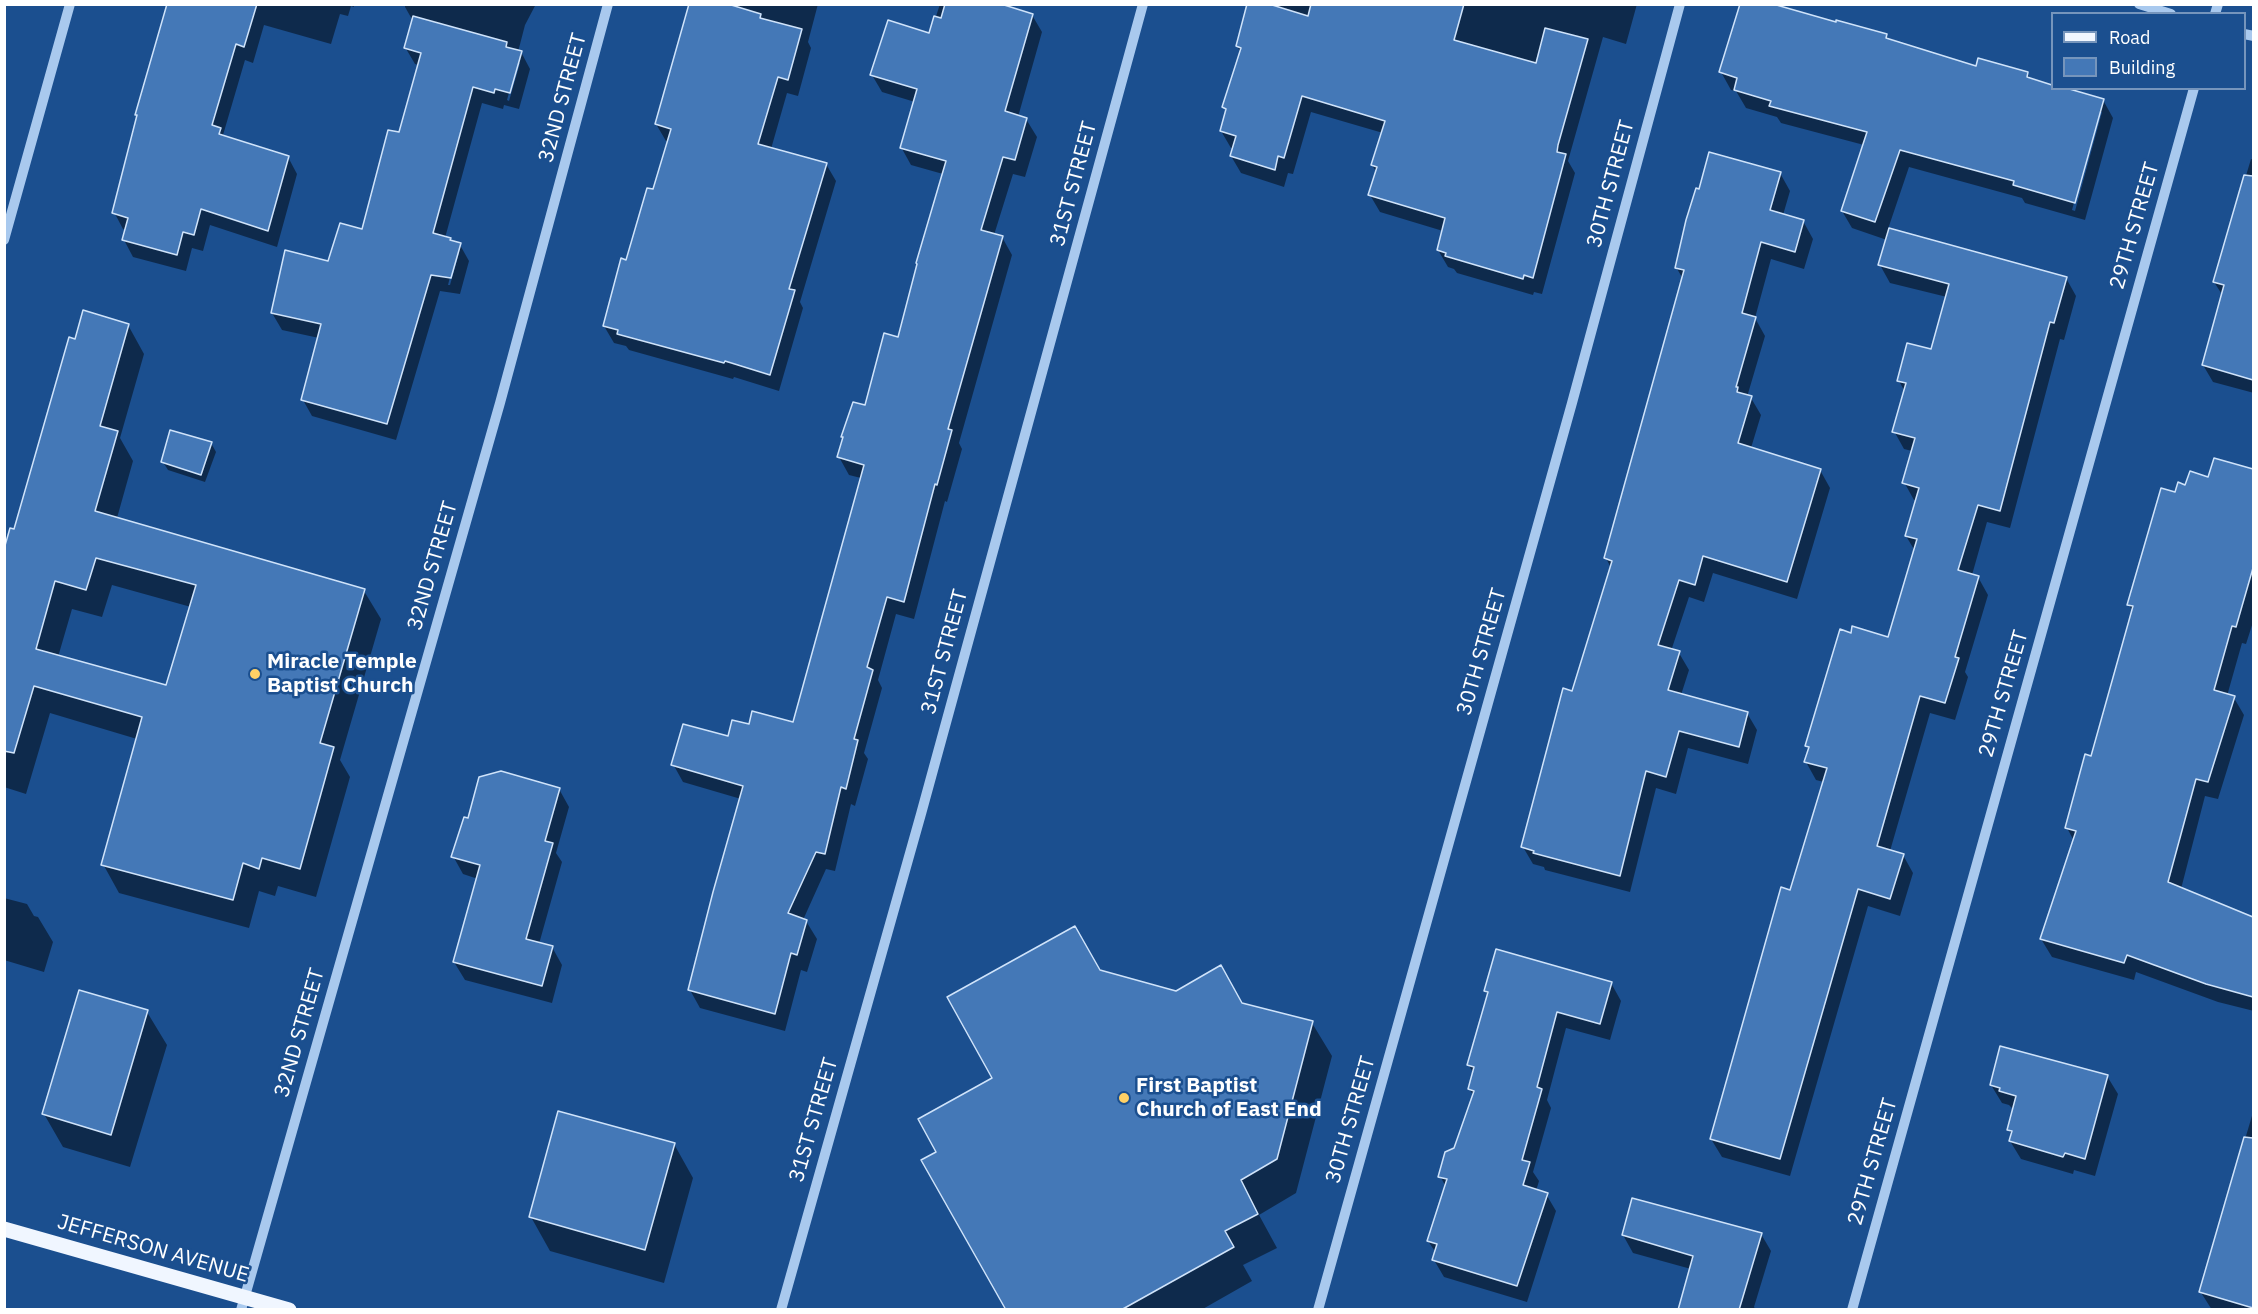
<!DOCTYPE html>
<style>
body{margin:0}
#map{position:relative;width:2258px;height:1314px;overflow:hidden;background:#1b4f8f;font-family:"IBM Plex Sans",sans-serif}
canvas{display:block}
.frame{position:absolute;inset:0;border:6px solid #fff;pointer-events:none}
.legend{position:absolute;left:2051px;top:12px;width:195px;height:78px;box-sizing:border-box;background:#1b4f8f;border:2px solid #7695bc;margin:0;padding:8px 10px;list-style:none;font-size:18px;color:#fff}
.legend li{display:flex;align-items:center;gap:12px;height:30px}
.legend b{width:30px;border:2px solid #7695bc}
</style>
<div id="map">
<canvas width="2258" height="1314"></canvas>
<div class="frame"></div>
<ul class="legend">
<li><b style="height:8px;background:#f0f6ff"></b>Road</li>
<li><b style="height:16px;background:#4478b7"></b>Building</li>
</ul>
</div>
<script>
const c = document.querySelector('canvas').getContext('2d');
c.lineJoin = 'round';
function fillPath(path, color) {
  c.fillStyle = color;
  c.fill(path, 'evenodd');
}
function trace(path, color, width, dash) {
  c.strokeStyle = color;
  c.lineWidth = width;
  c.lineCap = dash ? 'butt' : 'round';
  c.setLineDash(dash || []);
  c.stroke(path);
}
function write(font, color, halo, rows, align = 'center') {
  c.font = font + ' "IBM Plex Sans",sans-serif';
  c.lineWidth = 5;
  c.setLineDash([]);
  c.textBaseline = 'middle';
  c.strokeStyle = halo;
  c.fillStyle = color;
  for (const [text, x, y, turn = 0] of rows) {
    c.save();
    c.translate(x, y);
    c.rotate((+turn || 0) * Math.PI / 180);
    c.textAlign = isNaN(turn) ? turn : align;
    if (halo) c.strokeText(text, 0, 0);
    c.fillText(text, 0, 0);
    c.restore();
  }
}
const shadow = new Path2D(`
 M 168,4 L 354,4 L 354,7 L 351,6 L 348,16 L 340,14 L 331,44 L 264,25 L 253,63 L 245,60 L 223,135 L 225,138 L 288,157 L 297,174 L 277,247 L 210,225 L 203,251 L 192,248 L 186,271 L 133,257 L 124,240 L 126,230 L 123,229 L 114,212 L 138,117 L 137,115 Z
 M 405,4 L 536,4 L 525,25 L 518,52 L 521,52 L 530,69 L 519,109 L 504,105 L 503,109 L 482,103 L 445,238 L 460,245 L 469,261 L 460,294 L 440,291 L 396,440 L 312,416 L 303,400 L 319,338 L 282,330 L 272,313 L 363,230 L 400,134 L 419,65 L 415,64 L 405,47 L 413,21 L 405,7 ZM 517,63 L 520,63 L 509,101 L 507,100 ZM 456,253 L 459,253 L 450,285 L 448,285 Z
 M 691,4 L 818,4 L 808,42 L 811,48 L 798,96 L 787,93 L 771,149 L 826,164 L 836,181 L 800,302 L 803,308 L 779,391 L 734,377 L 733,379 L 629,350 L 626,346 L 614,343 L 604,326 L 654,191 L 669,142 L 666,141 L 656,124 Z
 M 940,4 L 996,4 L 1032,15 L 1042,32 L 1018,117 L 1026,119 L 1037,137 L 1025,177 L 1013,174 L 994,235 L 1002,237 L 1012,255 L 959,443 L 962,449 L 947,502 L 945,501 L 914,619 L 896,614 L 878,680 L 882,688 L 864,753 L 868,759 L 855,806 L 851,804 L 835,871 L 826,869 L 803,920 L 806,921 L 817,939 L 807,972 L 801,970 L 785,1031 L 700,1008 L 690,990 L 741,799 L 683,782 L 673,764 L 750,726 L 795,724 L 861,478 L 849,475 L 839,457 L 844,439 L 842,436 L 866,407 L 899,339 L 943,174 L 911,165 L 901,147 L 915,102 L 882,92 L 872,75 L 930,35 Z
 M 1248,4 L 1637,4 L 1626,44 L 1603,37 L 1568,161 L 1575,173 L 1542,294 L 1534,292 L 1533,295 L 1457,273 L 1454,269 L 1448,267 L 1438,250 L 1443,231 L 1380,212 L 1370,195 L 1377,173 L 1372,165 L 1383,133 L 1311,112 L 1293,174 L 1288,173 L 1284,187 L 1241,173 L 1231,156 L 1234,149 L 1231,148 L 1221,131 L 1227,112 L 1224,107 L 1241,53 L 1237,46 Z
 M 1886,35 L 1889,40 L 1977,67 L 2027,73 L 2031,80 L 2052,86 L 2052,88 L 2103,100 L 2113,118 L 2085,220 L 2025,203 L 2022,198 L 1909,167 L 1888,229 L 2066,278 L 2076,296 L 2064,340 L 2060,339 L 2010,528 L 1987,522 L 1972,575 L 1978,577 L 1988,595 L 1965,672 L 1968,677 L 1955,720 L 1930,713 L 1890,851 L 1903,855 L 1913,873 L 1900,916 L 1868,906 L 1790,1176 L 1722,1157 L 1711,1139 L 1824,782 L 1816,780 L 1806,762 L 1810,751 L 1807,745 L 1852,635 L 1889,639 L 1915,551 L 1906,536 L 1917,501 L 1914,500 L 1904,482 L 1912,451 L 1904,449 L 1894,431 L 1905,392 L 1899,381 L 1932,351 L 1947,297 L 1890,283 L 1880,265 L 1887,240 L 1852,228 L 1842,211 L 1864,145 L 1781,123 L 1777,117 L 1746,108 L 1736,91 L 1731,90 L 1721,72 ZM 2099,112 L 2102,112 L 2075,211 L 2072,210 Z
 M 2251,159 L 2254,160 L 2254,393 L 2213,382 L 2203,365 L 2223,296 L 2214,282 Z
 M 1780,173 L 1790,191 L 1783,215 L 1803,221 L 1813,239 L 1804,269 L 1771,259 L 1755,318 L 1765,336 L 1747,397 L 1751,398 L 1761,415 L 1751,448 L 1820,470 L 1830,488 L 1797,599 L 1713,573 L 1704,602 L 1689,597 L 1671,651 L 1679,653 L 1689,670 L 1681,695 L 1747,713 L 1757,730 L 1748,764 L 1688,748 L 1676,794 L 1656,788 L 1630,892 L 1545,870 L 1544,867 L 1533,864 L 1523,847 L 1573,693 L 1611,568 L 1606,558 L 1683,279 L 1676,267 Z
 M 128,325 L 144,354 L 120,438 L 133,461 L 117,518 L 364,591 L 381,619 L 340,760 L 350,777 L 316,897 L 278,886 L 275,896 L 259,891 L 249,928 L 119,893 L 103,864 L 137,739 L 50,713 L 26,794 L 4,787 L 4,570 L 76,341 ZM 112,585 L 191,607 L 167,687 L 58,657 L 72,609 L 102,617 Z
 M 211,443 L 216,452 L 205,482 L 168,470 L 163,462 Z
 M 2215,460 L 2254,470 L 2254,619 L 2246,644 L 2242,643 L 2227,696 L 2234,698 L 2244,715 L 2218,799 L 2205,796 L 2181,889 L 2254,919 L 2254,1011 L 2218,1002 L 2136,972 L 2134,980 L 2052,957 L 2041,939 L 2074,841 L 2067,828 L 2092,758 L 2133,612 L 2129,605 L 2176,494 L 2186,487 L 2209,479 Z
 M 559,789 L 569,807 L 556,853 L 562,862 L 539,944 L 552,947 L 562,965 L 552,1003 L 465,980 L 454,962 L 478,879 L 463,874 L 453,856 L 469,820 Z
 M 4,898 L 27,904 L 34,916 L 38,917 L 53,942 L 44,972 L 4,960 Z
 M 1100,971 L 1176,993 L 1241,1004 L 1312,1023 L 1332,1056 L 1296,1193 L 1259,1215 L 1277,1248 L 1243,1265 L 1252,1281 L 1201,1310 L 1007,1310 L 938,1152 L 994,1078 Z
 M 1611,983 L 1621,1001 L 1610,1040 L 1566,1028 L 1547,1100 L 1551,1108 L 1533,1172 L 1539,1181 L 1536,1191 L 1546,1194 L 1556,1211 L 1527,1302 L 1444,1277 L 1434,1260 L 1436,1253 L 1428,1241 L 1446,1187 L 1440,1176 L 1455,1149 L 1474,1096 L 1469,1089 L 1474,1074 L 1468,1064 L 1488,996 L 1486,991 Z
 M 147,1012 L 167,1045 L 130,1167 L 63,1147 L 44,1114 Z
 M 2107,1076 L 2118,1094 L 2095,1176 L 2074,1170 L 2073,1174 L 2021,1159 L 2010,1141 L 2012,1135 L 2009,1130 L 2014,1110 L 2009,1105 L 2002,1103 L 1991,1085 Z
 M 2254,1109 L 2254,1310 L 2212,1310 L 2200,1291 Z
 M 674,1144 L 693,1178 L 664,1283 L 550,1251 L 531,1217 Z
 M 1761,1234 L 1771,1251 L 1754,1307 L 1756,1310 L 1679,1310 L 1691,1269 L 1633,1253 L 1623,1235 Z`);
const building = new Path2D(`
 M 167,4 L 257,4 L 244,47 L 236,44 L 212,125 L 221,128 L 219,134 L 289,156 L 268,231 L 201,209 L 194,235 L 183,232 L 177,255 L 122,240 L 128,218 L 112,213 L 137,115 L 135,115 Z
 M 689,4 L 728,4 L 761,14 L 760,18 L 802,29 L 788,80 L 778,77 L 758,144 L 827,163 L 789,289 L 795,290 L 770,375 L 725,361 L 724,363 L 617,334 L 618,330 L 603,326 L 621,258 L 626,260 L 647,188 L 653,189 L 671,129 L 655,124 Z
 M 945,4 L 1001,4 L 1033,14 L 1005,111 L 1027,118 L 1015,160 L 1003,157 L 981,230 L 1003,236 L 948,429 L 952,430 L 937,485 L 935,484 L 904,602 L 887,597 L 867,667 L 873,670 L 854,739 L 858,740 L 846,789 L 841,787 L 825,854 L 816,852 L 788,913 L 807,920 L 797,955 L 791,953 L 775,1014 L 688,990 L 713,892 L 743,786 L 671,765 L 683,724 L 728,736 L 732,720 L 749,724 L 752,711 L 793,722 L 864,465 L 837,457 L 843,437 L 841,437 L 853,402 L 865,405 L 884,333 L 898,337 L 917,264 L 916,263 L 946,161 L 900,148 L 917,89 L 870,75 L 888,20 L 929,33 L 934,16 L 941,18 Z
 M 1247,4 L 1269,4 L 1308,16 L 1311,4 L 1464,4 L 1454,40 L 1536,63 L 1545,28 L 1588,39 L 1558,145 L 1557,152 L 1566,154 L 1533,278 L 1524,275 L 1523,279 L 1445,256 L 1446,253 L 1437,250 L 1445,218 L 1368,195 L 1377,167 L 1371,165 L 1385,121 L 1302,96 L 1284,158 L 1278,156 L 1275,170 L 1230,156 L 1236,136 L 1220,131 L 1226,109 L 1222,107 L 1241,48 L 1236,46 Z
 M 1740,4 L 1773,4 L 1836,22 L 1836,20 L 1887,34 L 1886,38 L 1976,66 L 1978,58 L 2028,72 L 2027,77 L 2052,85 L 2052,88 L 2066,88 L 2104,99 L 2075,203 L 2013,185 L 2014,181 L 1900,150 L 1875,222 L 1841,211 L 1867,132 L 1769,106 L 1771,101 L 1734,90 L 1737,78 L 1719,72 Z
 M 413,16 L 507,42 L 506,47 L 522,51 L 510,93 L 495,89 L 494,93 L 473,87 L 433,233 L 451,238 L 450,240 L 461,243 L 451,278 L 431,275 L 387,424 L 301,400 L 321,324 L 271,313 L 285,250 L 328,261 L 340,223 L 362,229 L 388,130 L 399,132 L 421,53 L 404,48 Z
 M 1709,152 L 1781,172 L 1770,210 L 1804,220 L 1795,252 L 1761,242 L 1742,313 L 1756,317 L 1736,387 L 1738,387 L 1737,392 L 1752,396 L 1738,443 L 1821,469 L 1787,582 L 1703,556 L 1695,585 L 1679,580 L 1658,645 L 1680,651 L 1668,690 L 1748,712 L 1739,747 L 1679,731 L 1666,777 L 1646,771 L 1620,876 L 1533,853 L 1534,851 L 1521,847 L 1563,688 L 1572,691 L 1612,561 L 1604,558 L 1684,270 L 1675,268 L 1686,220 L 1696,188 L 1699,189 Z
 M 2244,175 L 2253,176 L 2253,380 L 2202,365 L 2224,285 L 2213,282 Z
 M 1889,228 L 2067,277 L 2054,323 L 2050,322 L 2000,511 L 1978,505 L 1958,570 L 1979,576 L 1955,657 L 1959,658 L 1945,703 L 1920,696 L 1877,846 L 1904,854 L 1890,899 L 1858,889 L 1780,1159 L 1710,1139 L 1781,887 L 1790,890 L 1827,768 L 1804,762 L 1809,747 L 1805,746 L 1840,629 L 1851,633 L 1852,626 L 1888,637 L 1917,539 L 1905,536 L 1919,488 L 1902,483 L 1915,438 L 1892,432 L 1906,383 L 1897,381 L 1907,343 L 1931,349 L 1949,284 L 1878,265 Z
 M 83,310 L 129,324 L 100,426 L 118,431 L 95,511 L 365,589 L 320,743 L 334,747 L 300,869 L 262,858 L 259,869 L 243,863 L 233,900 L 101,865 L 142,717 L 34,686 L 14,753 L 4,751 L 4,549 L 10,528 L 14,529 L 69,337 L 75,339 ZM 96,558 L 196,585 L 166,685 L 36,649 L 55,581 L 86,590 Z
 M 170,430 L 212,442 L 201,475 L 161,462 Z
 M 2214,458 L 2253,469 L 2253,568 L 2236,627 L 2232,626 L 2214,690 L 2235,696 L 2208,782 L 2196,779 L 2168,882 L 2253,917 L 2253,997 L 2206,984 L 2127,955 L 2124,963 L 2040,939 L 2076,831 L 2065,828 L 2085,754 L 2091,756 L 2133,606 L 2127,605 L 2161,488 L 2175,492 L 2178,482 L 2185,485 L 2190,471 L 2208,477 Z
 M 501,771 L 560,788 L 545,841 L 553,843 L 526,939 L 553,946 L 542,986 L 453,962 L 480,865 L 451,857 L 464,817 L 468,818 L 479,777 Z
 M 1075,926 L 1100,970 L 1176,991 L 1221,965 L 1242,1003 L 1313,1021 L 1277,1159 L 1241,1180 L 1258,1214 L 1225,1231 L 1234,1247 L 1121,1310 L 1006,1310 L 921,1160 L 936,1152 L 918,1119 L 992,1078 L 947,997 Z
 M 1496,949 L 1612,982 L 1600,1024 L 1557,1012 L 1537,1087 L 1542,1089 L 1522,1160 L 1530,1162 L 1523,1185 L 1548,1193 L 1517,1286 L 1432,1260 L 1437,1244 L 1427,1241 L 1447,1179 L 1438,1177 L 1445,1152 L 1454,1148 L 1474,1091 L 1468,1089 L 1474,1067 L 1467,1065 L 1488,992 L 1484,991 Z
 M 79,990 L 148,1010 L 111,1135 L 42,1114 Z
 M 2000,1046 L 2108,1075 L 2085,1159 L 2065,1153 L 2063,1157 L 2009,1141 L 2012,1131 L 2007,1130 L 2016,1096 L 1999,1091 L 2000,1088 L 1990,1085 Z
 M 558,1111 L 675,1143 L 645,1250 L 529,1217 Z
 M 2244,1137 L 2253,1138 L 2253,1308 L 2199,1292 Z
 M 1632,1198 L 1762,1233 L 1739,1310 L 1678,1310 L 1693,1256 L 1622,1235 Z`);
const minor = new Path2D(`
 M 2139,4 L 2171,14
 M 2215,14 L 2218,4
 M 2244,34 L 2254,36
 M 4,240 L 70,4
 M 241,1310 L 500,403 L 608,4
 M 781,1310 L 921,814 L 1143,4
 M 1318,1310 L 1572,403 L 1680,4
 M 1852,1310 L 2194,88`);
const major = new Path2D(`
 M 4,1229 L 289,1310`);
const markers = [
 [255,674,6,"#ffd166"],
 [1124,1098,6,"#ffd166"]
];
const streetNames = [
 ["32ND STREET",563,98,-75],
 ["31ST STREET",1074,184,-75],
 ["30TH STREET",1611,184,-75],
 ["29TH STREET",2135,226,-74],
 ["32ND STREET",433,566,-74],
 ["31ST STREET",945,652,-75],
 ["30TH STREET",1482,652,-74],
 ["29TH STREET",2004,694,-74],
 ["32ND STREET",300,1033,-74],
 ["31ST STREET",814,1120,-74],
 ["30TH STREET",1351,1120,-74],
 ["29TH STREET",1873,1162,-74],
 ["JEFFERSON AVENUE",153,1249,16]
];
const poiNames = [
 ["Miracle Temple",267,662],
 ["Baptist Church",267,686],
 ["First Baptist",1136,1086],
 ["Church of East End",1136,1110]
];
fillPath(shadow, '#0007');
fillPath(building, '#4478b7');
trace(building, '#cfe3fa', 1.5);
trace(minor, '#a9c9ee', 10);
trace(major, '#f0f6ff', 15);
for (const [x, y, r, color] of markers) {
  const dot = new Path2D();
  dot.arc(x, y, r, 0, 2 * Math.PI);
  c.fillStyle = color;
  c.fill(dot);
  trace(dot, '#1b4f8f', 2);
}
write('21px', '#fff', '#1b4f8f', streetNames);
write('bold 21px', '#fff', '#1b4f8f', poiNames, 'left');
</script>
